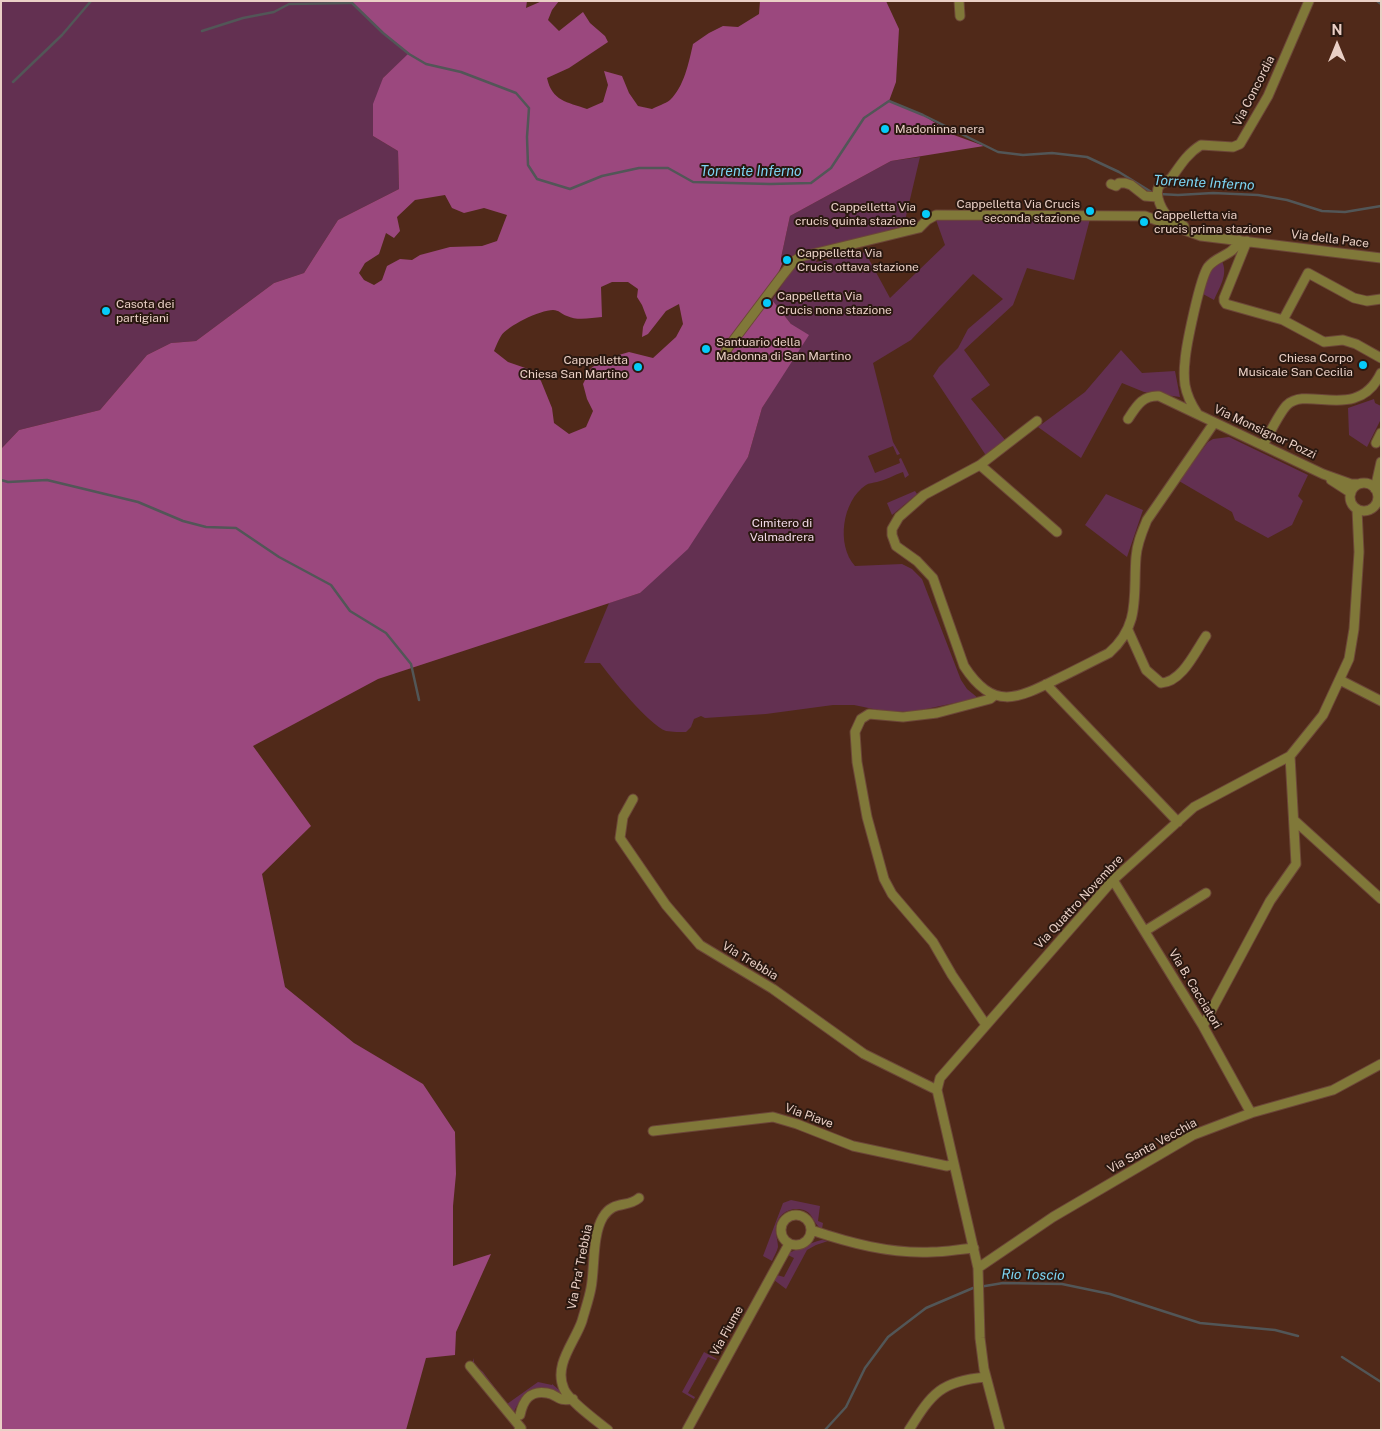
<!DOCTYPE html>
<style>
body{margin:0}
#map{position:relative;width:1382px;height:1431px;overflow:hidden;background:#502919;font-family:"Public Sans",sans-serif}
canvas{display:block}
.frame{position:absolute;inset:0;border:2px solid #ead0c6;pointer-events:none}
.north{position:absolute;left:1312px;top:20px;width:50px;height:50px;-webkit-text-stroke:4px #2a1810;paint-order:stroke;rotate:0deg;font-size:14px;font-weight:700;line-height:20px;text-align:center;color:#ead0c6}
.north::after{content:'';display:block;margin:auto;width:18px;height:22px;background:#ead0c6;clip-path:polygon(50% 0,100% 100%,50% 72%,0 100%)}
</style>
<div id="map">
<canvas width="1382" height="1431"></canvas>
<div class="frame"></div>
<div class="north">N</div>
</div>
<script>
const c = document.querySelector('canvas').getContext('2d');
c.lineJoin = 'round';
function fillPath(path, color) {
  c.fillStyle = color;
  c.fill(path, 'evenodd');
}
function trace(path, color, width, dash) {
  c.strokeStyle = color;
  c.lineWidth = width;
  c.lineCap = dash ? 'butt' : 'round';
  c.setLineDash(dash || []);
  c.stroke(path);
}
function write(font, color, halo, rows, align = 'center') {
  c.font = font + ' "Public Sans",sans-serif';
  c.lineWidth = 4;
  c.setLineDash([]);
  c.textBaseline = 'middle';
  c.strokeStyle = halo;
  c.fillStyle = color;
  for (const [text, x, y, turn = 0] of rows) {
    c.save();
    c.translate(x, y);
    c.rotate((+turn || 0) * Math.PI / 180);
    c.textAlign = isNaN(turn) ? turn : align;
    if (halo) c.strokeText(text, 0, 0);
    c.fillText(text, 0, 0);
    c.restore();
  }
}
const green = new Path2D(`
 M 1,1 L 351,1 L 383,33 L 409,54 L 383,78 L 373,136 L 398,151 L 399,189 L 338,220 L 304,273 L 274,283 L 196,341 L 171,343 L 147,355 L 100,410 L 19,430 L 1,449 Z
 M 920,157 L 903,229 L 796,257 L 782,264 L 781,258 L 790,216 L 891,161 Z
 M 1090,219 L 1074,280 L 1027,268 L 1013,305 L 964,350 L 990,385 L 971,399 L 1006,441 L 987,457 L 933,376 L 939,367 L 958,348 L 968,329 L 1003,299 L 973,274 L 911,340 L 873,363 L 893,442 L 900,454 L 897,455 L 893,446 L 868,456 L 875,473 L 900,463 L 899,459 L 901,458 L 909,475 L 905,478 L 903,472 C 894,475 886,480 877,482 C 873,483 869,483 866,485 C 842,501 836,545 855,566 L 902,564 L 912,569 L 922,579 L 961,680 L 967,689 L 978,698 L 912,712 L 883,711 L 854,705 L 833,705 L 766,714 L 705,718 L 701,716 L 694,719 L 691,727 L 686,732 C 680,732 672,732 666,731 C 649,725 612,679 600,663 L 584,663 L 609,603 L 640,593 L 748,457 L 762,408 L 773,390 L 791,324 L 772,300 L 793,268 L 802,261 L 819,255 L 816,262 L 865,252 L 890,298 L 945,245 L 936,220 Z
 M 1220,258 C 1230,272 1220,286 1214,300 L 1203,294 L 1204,275 Z
 M 1121,350 L 1142,373 L 1175,371 L 1180,397 L 1144,392 L 1122,383 L 1081,458 L 1038,427 L 1085,392 Z
 M 1374,399 L 1375,403 L 1381,406 L 1381,419 L 1367,447 L 1349,435 L 1348,408 Z
 M 1229,437 L 1308,475 L 1298,496 L 1303,501 L 1292,525 L 1268,538 L 1235,520 L 1232,512 L 1179,481 L 1208,442 L 1213,439 Z
 M 915,491 L 917,494 L 892,515 L 887,503 Z
 M 1106,494 L 1143,510 L 1127,557 L 1085,525 Z
 M 791,1200 L 820,1206 L 818,1221 L 823,1223 L 822,1229 L 832,1231 L 832,1234 C 827,1232 822,1231 818,1226 C 813,1221 813,1215 806,1211 C 793,1205 777,1213 776,1227 C 775,1234 778,1240 778,1247 C 777,1252 774,1256 772,1261 L 763,1256 L 783,1203 Z
 M 822,1240 L 828,1241 L 816,1245 L 807,1250 L 786,1289 L 774,1280 L 777,1275 L 784,1277 L 794,1258 L 788,1255 L 789,1253 C 796,1250 815,1241 822,1240 Z
 M 704,1352 L 717,1359 L 716,1360 L 708,1357 L 688,1393 L 695,1397 L 694,1399 L 682,1392 Z
 M 474,1358 L 474,1364 L 483,1372 L 507,1404 L 538,1382 L 552,1385 L 552,1384 L 564,1394 L 562,1396 C 540,1383 524,1388 514,1412 L 472,1364 Z`);
const forest = new Path2D(`
 M 351,1 L 527,1 L 526,8 L 542,1 L 559,1 L 552,10 L 548,20 L 559,31 L 583,12 L 590,23 L 605,36 L 608,42 L 569,68 L 547,78 C 552,101 567,102 587,109 L 603,102 L 608,85 L 604,71 L 622,76 L 629,93 L 638,106 L 652,109 C 657,106 665,104 670,100 C 684,87 689,62 693,44 L 709,33 L 723,26 L 738,27 L 759,14 L 760,1 L 886,1 L 899,29 L 896,82 L 889,101 L 923,115 L 954,135 L 984,146 L 891,161 L 790,216 L 781,258 L 782,264 L 769,296 L 791,324 L 809,335 L 762,408 L 748,457 L 688,549 L 640,593 L 378,679 L 253,746 L 311,826 L 262,874 L 285,987 L 354,1043 L 423,1084 L 455,1132 L 456,1174 L 453,1206 L 453,1266 L 491,1254 L 456,1332 L 455,1355 L 426,1358 L 406,1430 L 1,1430 L 1,449 L 19,430 L 100,410 L 147,355 L 171,343 L 196,341 L 274,283 L 304,273 L 338,220 L 399,189 L 398,151 L 373,136 L 373,104 L 383,78 L 408,54 L 383,33 ZM 445,195 L 452,208 L 464,213 L 484,208 L 507,215 L 497,241 L 482,246 L 450,247 L 420,255 L 412,260 L 400,259 L 387,266 L 382,280 L 374,285 L 364,280 L 359,273 L 365,263 L 379,254 L 386,233 L 394,238 L 400,231 L 397,217 L 415,200 ZM 612,282 L 628,282 L 638,289 L 637,297 L 642,305 L 647,318 L 643,327 L 642,337 L 648,334 L 666,311 L 679,304 L 683,324 L 676,337 L 653,358 L 629,352 L 605,359 L 591,368 L 583,384 L 587,399 L 593,411 L 586,427 L 569,434 L 554,423 L 552,408 L 541,381 L 534,371 L 508,362 L 494,351 C 496,346 498,341 501,336 C 507,326 540,310 553,310 C 559,310 561,314 567,316 C 577,321 591,318 602,317 L 601,287 Z`);
const stream = new Path2D(`
 M 350,1 L 383,33 L 409,54 L 426,64 L 461,72 L 516,93 L 529,108 L 527,137 L 528,165 L 537,179 L 570,189 L 602,176 L 639,168 L 668,168 L 693,182 L 770,184 L 811,183 L 831,168 L 864,118 L 889,101 L 923,115 L 998,152 L 1023,155 L 1052,153 L 1087,157 L 1119,172 L 1153,193
 M 1377,1 L 1381,4
 M 202,31 L 243,18 L 274,12 L 289,4 L 351,3
 M 13,82 L 62,35 L 91,1
 M 1159,194 L 1178,195 L 1213,193 L 1258,195 L 1287,200 L 1322,211 L 1345,212 L 1381,206
 M 1,480 L 8,482 L 47,480 L 138,502 L 183,521 L 206,527 L 236,528 L 279,557 L 331,585 L 350,611 L 386,633 L 411,664 L 419,700
 M 1342,1357 L 1381,1382
 M 825,1430 L 846,1407 L 865,1368 L 888,1337 L 926,1308 L 973,1288 L 1003,1283 L 1062,1284 L 1110,1294 L 1200,1323 L 1275,1330 L 1298,1336`);
const street = new Path2D(`
 M 959,1 L 960,16
 M 1111,184 L 1116,186 L 1119,183 L 1125,183 L 1131,185 L 1145,196 L 1157,197
 M 1184,226 C 1179,223 1174,221 1170,218 C 1162,212 1154,195 1159,186 C 1162,182 1168,182 1172,177 C 1181,164 1188,153 1201,145 L 1233,147 L 1240,144 L 1268,96 L 1309,1
 M 1247,241 L 1224,298 L 1224,301 L 1226,304 L 1283,320 L 1324,342 L 1343,340 L 1356,344 L 1381,358
 M 1283,320 L 1308,273 L 1354,298 L 1367,301 L 1381,299
 M 724,356 L 727,349 L 782,276 L 794,261 L 800,257 L 919,228 L 927,220 L 936,215 L 1145,216 L 1201,236 L 1381,258
 M 1197,413 C 1191,404 1187,396 1185,385 C 1184,377 1184,369 1185,361 C 1186,346 1200,278 1208,267 C 1217,255 1234,256 1239,240
 M 1128,419 C 1136,407 1142,395 1159,396 L 1323,474 L 1351,484 L 1359,484
 M 1037,421 L 980,465 L 924,495 L 899,517 L 892,529 L 892,535 L 896,546 L 917,561 L 933,578 L 964,666 C 993,711 1017,699 1057,679 C 1074,671 1091,662 1109,653 C 1141,625 1133,595 1136,557 C 1137,543 1142,532 1147,520 L 1214,423
 M 1376,443 L 1381,433
 M 1263,445 C 1269,435 1279,413 1287,405 C 1308,385 1357,423 1381,373
 M 980,465 L 1057,532
 M 1331,480 L 1351,493
 M1350 497a14 14 0 1 1 28 0a14 14 0 1 1-28 0Z
 M 1375,489 L 1381,462
 M 1128,630 L 1146,670 L 1161,683 C 1182,682 1195,652 1206,636
 M 1340,680 L 1381,701
 M 1046,684 L 1178,822
 M 633,799 L 623,817 L 620,838 L 666,905 L 700,945 L 773,989 L 864,1054 L 937,1090
 M 1294,820 L 1381,899
 M 1113,880 L 1203,1026 L 1251,1113
 M 1145,931 L 1206,893
 M 986,1025 L 952,975 L 933,942 L 892,894 L 884,879 L 867,817 L 857,762 L 855,732 L 861,719 L 869,714 L 903,717 L 937,713 L 990,699 L 995,695
 M 1203,1026 L 1270,901 L 1296,864 L 1290,756
 M 653,1131 L 773,1117 L 797,1124 L 853,1146 L 947,1166 L 954,1164
 M781 1230a15 15 0 1 1 30 0a15 15 0 1 1-30 0Z
 M 811,1230 C 850,1243 890,1254 932,1252 C 946,1252 960,1249 974,1248
 M 978,1268 L 1053,1217 L 1193,1135 L 1251,1113 L 1333,1090 L 1381,1064
 M 470,1366 L 521,1428 L 519,1430
 M 520,1415 C 523,1401 529,1390 547,1393 C 559,1395 556,1402 573,1399
 M 608,1430 C 597,1421 569,1401 564,1389 C 553,1365 575,1342 582,1321 C 585,1310 589,1299 591,1288 C 595,1267 592,1235 603,1217 C 613,1200 628,1208 639,1198
 M 687,1430 L 789,1244
 M 909,1430 C 932,1393 941,1381 986,1377
 M 1000,1430 L 984,1369 L 980,1338 L 978,1268 L 937,1090 L 940,1078 L 1113,880 L 1194,807 L 1290,756 L 1323,715 L 1349,659 L 1354,629 L 1359,552 L 1357,509`);
const markers = [
 [885,129,5,"#06cbf9"],
 [1090,211,5,"#06cbf9"],
 [926,214,5,"#06cbf9"],
 [1144,222,5,"#06cbf9"],
 [787,260,5,"#06cbf9"],
 [767,303,5,"#06cbf9"],
 [106,311,5,"#06cbf9"],
 [706,349,5,"#06cbf9"],
 [1363,365,5,"#06cbf9"],
 [638,367,5,"#06cbf9"]
];
const streetNames = [
 ["Via Concordia",1254,91,-63],
 ["Via della Pace",1330,239,7],
 ["Via Monsignor Pozzi",1265,432,25],
 ["Via Quattro Novembre",1079,902,-47],
 ["Via Trebbia",750,961,31],
 ["Via B. Cacciatori",1195,989,59],
 ["Via Piave",809,1116,20],
 ["Via Santa Vecchia",1152,1146,-29],
 ["Via Pra' Trebbia",580,1267,-79],
 ["Via Fiume",727,1331,-61]
];
const poiNames = [
 ["Madoninna nera",895,129],
 ["Cappelletta Via Crucis",1080,204,"right"],
 ["seconda stazione",1080,218,"right"],
 ["Cappelletta Via",916,207,"right"],
 ["crucis quinta stazione",916,221,"right"],
 ["Cappelletta via",1154,215],
 ["crucis prima stazione",1154,229],
 ["Cappelletta Via",797,253],
 ["Crucis ottava stazione",797,267],
 ["Cappelletta Via",777,296],
 ["Crucis nona stazione",777,310],
 ["Casota dei",116,304],
 ["partigiani",116,318],
 ["Santuario della",716,342],
 ["Madonna di San Martino",716,356],
 ["Chiesa Corpo",1353,358,"right"],
 ["Musicale San Cecilia",1353,372,"right"],
 ["Cappelletta",628,360,"right"],
 ["Chiesa San Martino",628,374,"right"]
];
const parkNames = [
 ["Cimitero di",782,523],
 ["Valmadrera",782,537]
];
const waterNames = [
 ["Torrente Inferno",751,172],
 ["Torrente Inferno",1204,183,3],
 ["Rio Toscio",1033,1275,1]
];
fillPath(green, '#633051');
fillPath(forest, '#9b487e');
trace(stream, '#525657', 2.5);
trace(street, '#6c4738', 11);
trace(street, '#807839', 9);
for (const [x, y, r, color] of markers) {
  const dot = new Path2D();
  dot.arc(x, y, r, 0, 2 * Math.PI);
  c.fillStyle = color;
  c.fill(dot);
  trace(dot, '#2a1810', 2);
}
write('12px', '#ead0c6', '#2a1810', streetNames);
write('12px', '#ead0c6', '#2a1810', poiNames, 'left');
write('12px', '#f0d9e6', '#2a1810', parkNames);
write('italic 14px', '#7cd4f2', '#2a1810', waterNames);
</script>
